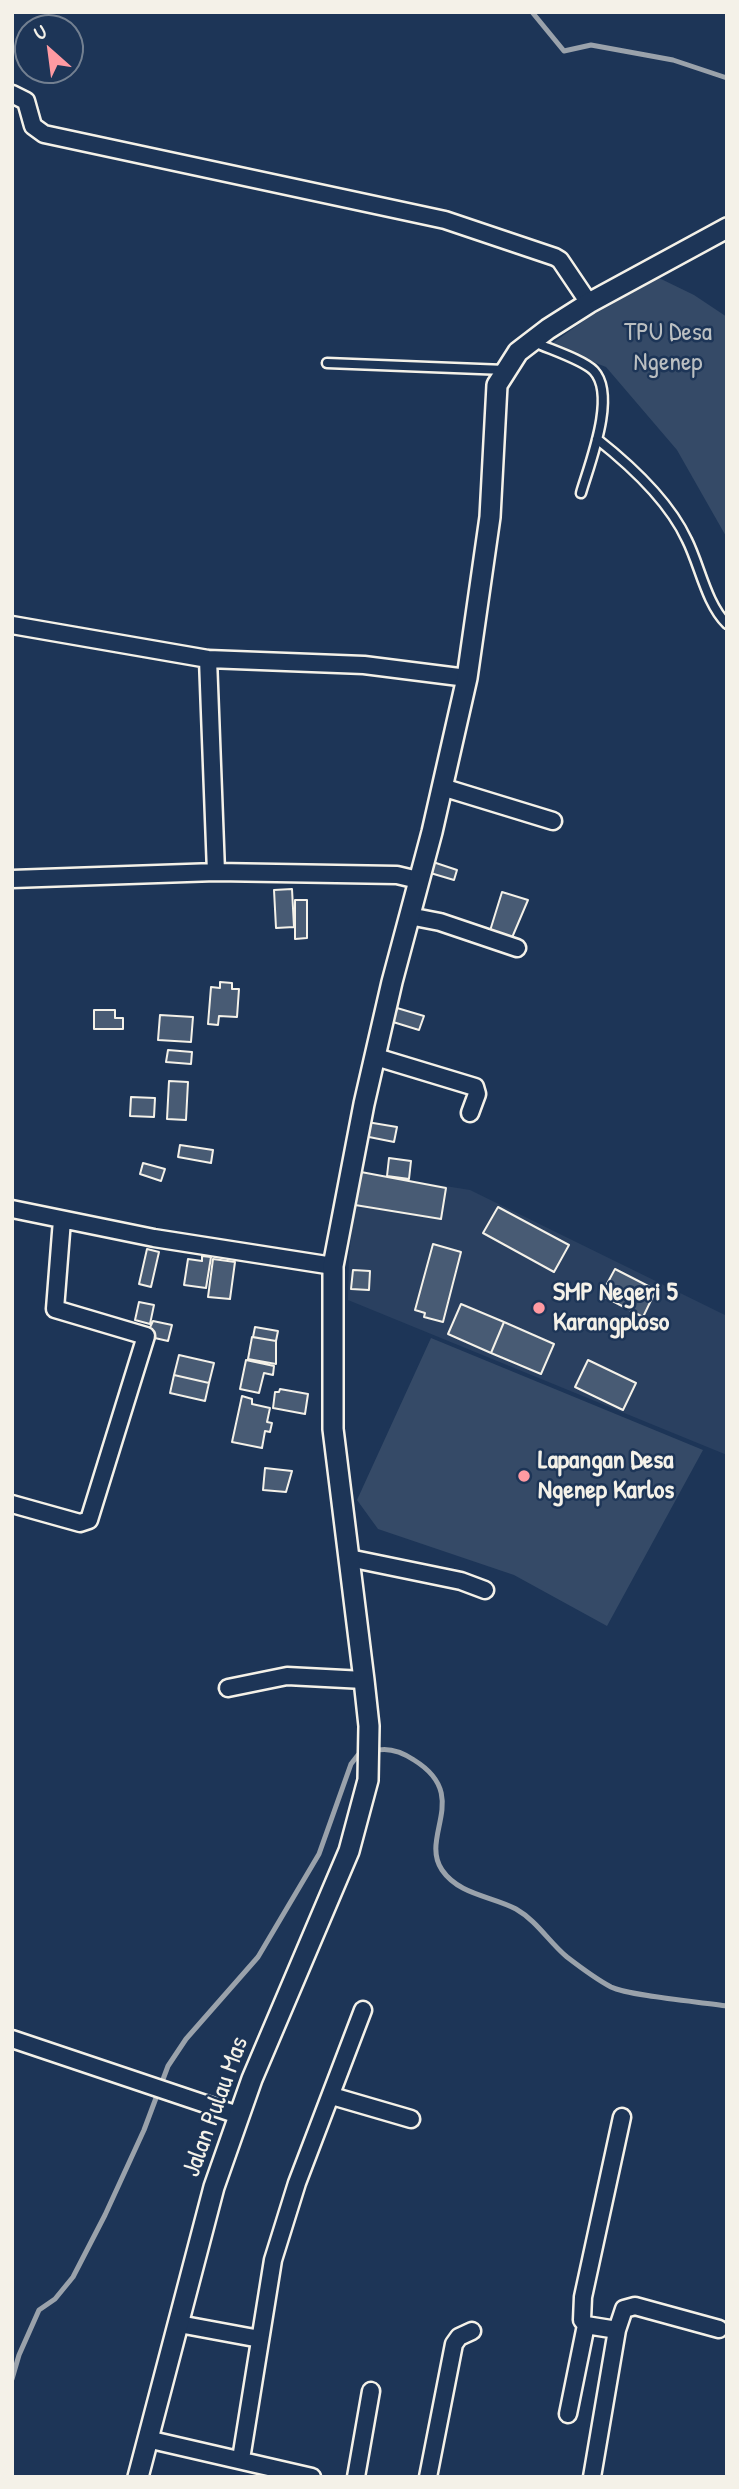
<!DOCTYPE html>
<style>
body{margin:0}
#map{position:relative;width:739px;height:2489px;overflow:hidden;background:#1d3557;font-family:"Patrick Hand",sans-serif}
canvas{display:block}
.frame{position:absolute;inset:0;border:14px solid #f4f1e8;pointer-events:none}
.north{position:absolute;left:14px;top:14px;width:70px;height:70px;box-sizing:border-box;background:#1d3557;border:2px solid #738091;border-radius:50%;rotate:332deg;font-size:19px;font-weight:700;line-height:28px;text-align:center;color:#f4f1e8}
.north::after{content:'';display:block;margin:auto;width:24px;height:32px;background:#ff9aa2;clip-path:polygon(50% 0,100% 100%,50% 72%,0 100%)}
</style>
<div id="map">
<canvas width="739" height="2489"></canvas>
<div class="frame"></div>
<div class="north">U</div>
</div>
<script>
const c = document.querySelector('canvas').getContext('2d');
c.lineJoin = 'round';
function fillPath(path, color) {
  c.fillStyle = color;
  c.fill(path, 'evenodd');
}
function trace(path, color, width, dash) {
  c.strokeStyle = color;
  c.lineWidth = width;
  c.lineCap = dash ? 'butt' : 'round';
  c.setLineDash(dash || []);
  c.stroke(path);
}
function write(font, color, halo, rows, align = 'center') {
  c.font = font + ' "Patrick Hand",sans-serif';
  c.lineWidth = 5;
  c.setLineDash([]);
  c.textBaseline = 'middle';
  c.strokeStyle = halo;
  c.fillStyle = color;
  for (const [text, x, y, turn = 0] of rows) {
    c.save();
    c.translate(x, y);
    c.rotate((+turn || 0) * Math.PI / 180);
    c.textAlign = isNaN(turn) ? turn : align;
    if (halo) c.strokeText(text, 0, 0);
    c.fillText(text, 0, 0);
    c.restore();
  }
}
const built = new Path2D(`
 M 358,1172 L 470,1190 L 727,1316 L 727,1455 L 348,1300 L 349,1257 Z`);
const green = new Path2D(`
 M 659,278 L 694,295 L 727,317 L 727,538 L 677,450 L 606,367 L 550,345 L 589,317 Z
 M 431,1338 L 703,1450 L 607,1626 L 514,1575 L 378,1529 L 357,1500 Z`);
const stream = new Path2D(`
 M 532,12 L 564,51 L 591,45 L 673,60 L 727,78
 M 374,1751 C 387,1747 402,1752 414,1760 C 472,1796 419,1836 442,1870 C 459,1895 492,1896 516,1909 C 537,1921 549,1942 567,1957 C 580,1967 596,1979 611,1987 C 629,1996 702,2002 727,2006
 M 12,2379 L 19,2355 L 39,2310 L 55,2299 L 73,2277 L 105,2215 L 144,2130 L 168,2066 L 186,2039 L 258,1957 L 319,1854 L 351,1764 L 358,1755 L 365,1754`);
const building = new Path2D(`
 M 430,861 L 457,870 L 454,880 L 427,872 Z
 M 292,889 L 294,927 L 276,928 L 274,890 Z
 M 502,892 L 528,900 L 511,940 L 489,934 Z
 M 295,900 L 307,900 L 307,938 L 295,939 Z
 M 220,982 L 232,983 L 232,989 L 239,989 L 237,1017 L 219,1016 L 218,1025 L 208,1024 L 211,987 L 220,988 Z
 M 397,1008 L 424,1016 L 419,1030 L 393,1022 Z
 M 94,1010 L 115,1010 L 115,1018 L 123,1018 L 123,1029 L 94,1029 Z
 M 160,1015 L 193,1017 L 191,1042 L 158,1040 Z
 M 168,1050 L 192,1052 L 191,1064 L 166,1062 Z
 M 169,1081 L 188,1082 L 186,1120 L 167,1119 Z
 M 131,1097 L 155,1098 L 154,1117 L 130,1116 Z
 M 367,1122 L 397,1127 L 394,1142 L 364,1136 Z
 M 180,1145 L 213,1150 L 211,1163 L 178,1157 Z
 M 389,1158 L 411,1161 L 409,1179 L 387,1176 Z
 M 143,1163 L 165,1169 L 161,1181 L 140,1174 Z
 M 361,1172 L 446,1188 L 441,1219 L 355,1205 Z
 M 498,1207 L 569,1245 L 554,1272 L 483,1233 Z
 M 433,1244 L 461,1252 L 443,1322 L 424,1317 L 425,1313 L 415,1310 Z
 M 147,1249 L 159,1252 L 151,1287 L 139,1284 Z
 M 202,1256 L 211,1257 L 206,1288 L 184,1285 L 188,1259 L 202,1261 Z
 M 213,1259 L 235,1262 L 230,1299 L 208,1297 Z
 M 615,1269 L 656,1290 L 643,1317 L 601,1295 Z
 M 353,1270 L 370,1271 L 369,1290 L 351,1289 Z
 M 139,1302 L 154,1305 L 150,1324 L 135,1320 Z
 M 461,1304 L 504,1322 L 491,1353 L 448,1334 Z
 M 153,1321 L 172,1325 L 168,1341 L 146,1336 Z
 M 504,1322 L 554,1344 L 541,1374 L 491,1353 Z
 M 255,1327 L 278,1331 L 276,1341 L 253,1337 Z
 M 252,1337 L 276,1341 L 276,1364 L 248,1359 Z
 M 179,1355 L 214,1363 L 209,1383 L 174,1375 Z
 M 246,1360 L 274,1366 L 273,1375 L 264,1373 L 259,1393 L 240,1389 Z
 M 588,1360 L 636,1383 L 623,1410 L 575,1387 Z
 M 174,1375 L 209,1383 L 205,1401 L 170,1393 Z
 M 280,1389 L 308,1394 L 305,1414 L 273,1408 L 275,1392 L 279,1392 Z
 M 242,1396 L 252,1399 L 252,1404 L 270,1408 L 267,1422 L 272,1423 L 270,1432 L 265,1431 L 262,1448 L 232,1442 Z
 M 265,1468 L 292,1471 L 286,1492 L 263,1490 Z`);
const service = new Path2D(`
 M 534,342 C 549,349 584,360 594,371 C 617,396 589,465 581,493
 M 327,363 L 505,370
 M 597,439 C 630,465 669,501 687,540 C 700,566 706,603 727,624`);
const minor = new Path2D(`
 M 12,94 L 26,101 L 33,126 L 44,134 L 445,220 L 555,257 L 560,260 L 589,303
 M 12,625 L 208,659 L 364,665 L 467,678
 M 208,659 L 216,872
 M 442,787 L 553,821
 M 12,879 L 216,872 L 397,875 L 418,880
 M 409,916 L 440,922 L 517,948
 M 376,1057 L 475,1087 L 477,1094 L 470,1113
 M 12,1209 L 154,1238 L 333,1266
 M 12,1504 L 80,1523 L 89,1520 L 146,1336 L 55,1309 L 62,1220
 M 349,1558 L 461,1581 L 485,1590
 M 228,1688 L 287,1676 L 364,1680
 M 12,2039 L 238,2115
 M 332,2096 L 411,2119
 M 179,2324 L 260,2339
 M 586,2325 L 582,2320 L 583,2297 L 622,2117
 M 568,2414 L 586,2325 L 617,2330
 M 147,2439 L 312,2477
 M 241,2459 L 273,2260 L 297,2183 L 363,2010
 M 356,2477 L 371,2391
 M 428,2477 L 454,2344 L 459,2337 L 472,2331
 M 592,2477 L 617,2330 L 624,2309 L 635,2306 L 719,2329`);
const tertiary = new Path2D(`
 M 138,2477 L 214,2187 L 252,2079 L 349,1851 L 368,1780 L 369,1726 L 364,1680 L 333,1429 L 333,1266 L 364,1104 L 392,982 L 432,832 L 467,678 L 490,517 L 497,385 L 518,352 L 548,329 L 589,303 L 727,228`);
const markers = [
 [539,1308,7,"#ff9aa2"],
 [524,1476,7,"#ff9aa2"]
];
const parkNames = [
 ["TPU Desa",668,333],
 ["Ngenep",668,363]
];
const poiNames = [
 ["SMP Negeri 5",553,1293],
 ["Karangploso",553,1323],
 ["Lapangan Desa",538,1461],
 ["Ngenep Karlos",538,1491]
];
const streetNames = [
 ["Jalan Pulau Mas",216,2107,-70]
];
fillPath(built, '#2a4060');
fillPath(green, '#354a67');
trace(stream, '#9aa2ab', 5);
fillPath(building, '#485b74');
trace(building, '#f4f1e8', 2);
trace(service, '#f4f1e8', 13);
trace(minor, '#f4f1e8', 21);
trace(tertiary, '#f4f1e8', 24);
trace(service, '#1d3557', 8);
trace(minor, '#1d3557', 16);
trace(tertiary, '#1d3557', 19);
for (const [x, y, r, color] of markers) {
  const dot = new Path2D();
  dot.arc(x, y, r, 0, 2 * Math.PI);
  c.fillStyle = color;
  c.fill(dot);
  trace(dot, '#1d3557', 2.5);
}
write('26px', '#bbbfc1', '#1d3557', parkNames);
write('bold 26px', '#f4f1e8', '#1d3557', poiNames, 'left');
write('26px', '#f4f1e8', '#1d3557', streetNames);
</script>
